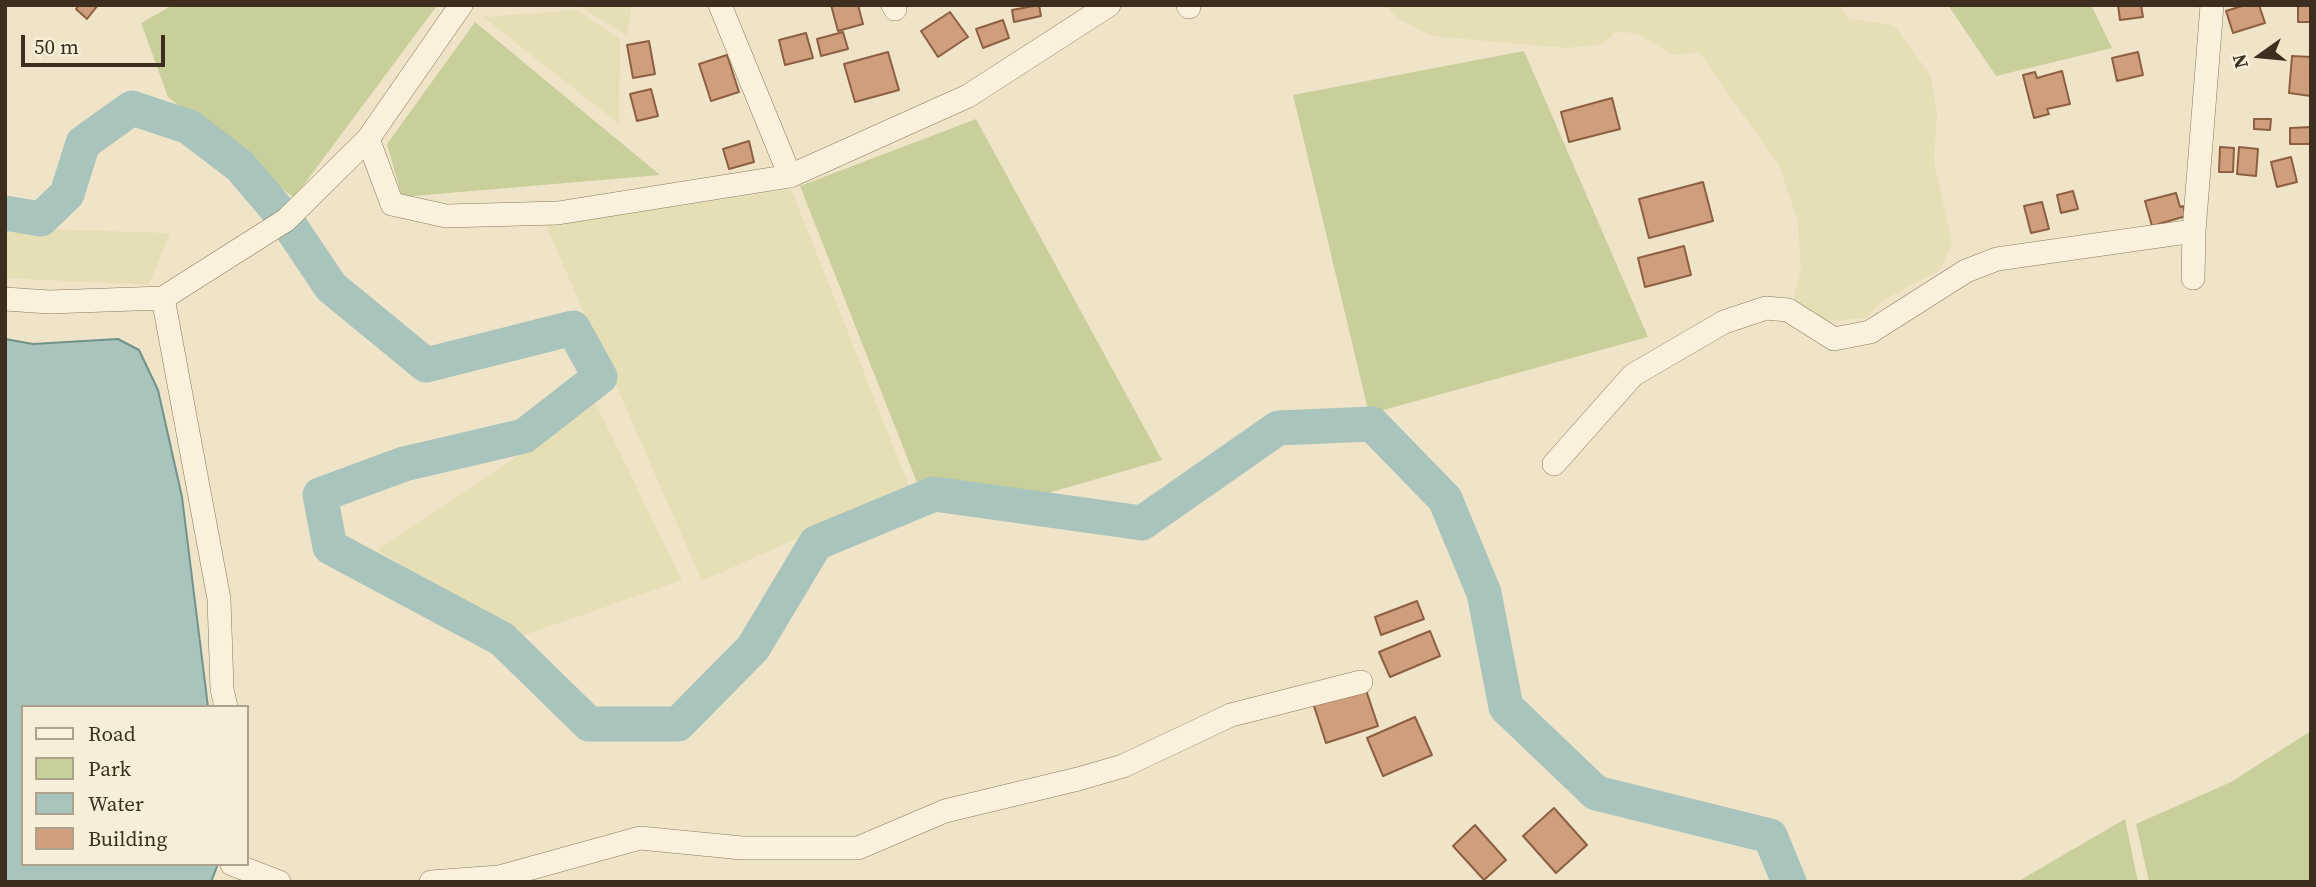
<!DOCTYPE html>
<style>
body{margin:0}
#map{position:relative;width:2316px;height:887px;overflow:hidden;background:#f0e4c8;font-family:"Source Serif 4",serif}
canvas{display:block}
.frame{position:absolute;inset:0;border:7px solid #3d2e20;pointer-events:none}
.legend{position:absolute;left:21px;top:705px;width:228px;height:161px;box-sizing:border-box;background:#f7eed8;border:2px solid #ada18e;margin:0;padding:9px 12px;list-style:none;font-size:21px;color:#3d2e20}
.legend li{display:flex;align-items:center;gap:14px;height:35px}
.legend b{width:35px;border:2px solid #ada18e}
.north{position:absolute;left:2225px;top:21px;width:70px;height:70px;-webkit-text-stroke:5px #f7eed8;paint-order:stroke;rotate:255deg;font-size:19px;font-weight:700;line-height:28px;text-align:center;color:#3d2e20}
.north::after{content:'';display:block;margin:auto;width:24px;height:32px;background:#3d2e20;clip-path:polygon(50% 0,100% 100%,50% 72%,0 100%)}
.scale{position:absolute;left:21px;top:35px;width:144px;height:32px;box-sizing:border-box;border:4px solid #3d2e20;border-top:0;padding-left:9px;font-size:21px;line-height:24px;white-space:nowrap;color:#3d2e20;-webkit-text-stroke:5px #f7eed8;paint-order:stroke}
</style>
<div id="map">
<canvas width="2316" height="887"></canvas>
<div class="frame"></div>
<ul class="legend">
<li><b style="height:9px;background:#faf1dc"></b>Road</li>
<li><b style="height:19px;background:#c9cf9b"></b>Park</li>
<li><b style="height:19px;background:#a9c4bc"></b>Water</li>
<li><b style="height:19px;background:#cf9f7d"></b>Building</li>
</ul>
<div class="north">N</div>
<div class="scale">50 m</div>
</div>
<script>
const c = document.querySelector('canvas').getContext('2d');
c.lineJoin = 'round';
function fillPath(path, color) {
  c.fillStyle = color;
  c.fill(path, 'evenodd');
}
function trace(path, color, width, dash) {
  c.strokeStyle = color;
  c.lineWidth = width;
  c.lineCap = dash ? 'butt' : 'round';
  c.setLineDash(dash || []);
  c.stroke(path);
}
const farmland = new Path2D(`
 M 578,5 L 632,5 L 627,36 Z
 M 1386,5 L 1840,5 L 1849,19 L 1894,25 L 1931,76 L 1937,114 L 1934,162 L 1952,243 L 1940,270 L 1882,301 L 1867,318 L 1828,321 L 1793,302 L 1801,268 L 1798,222 L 1780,167 L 1699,52 L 1673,55 L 1638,34 L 1616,31 L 1603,44 L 1567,48 L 1431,36 L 1396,17 Z
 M 577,10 L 620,39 L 619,124 L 483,17 Z
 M 791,189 L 910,488 L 702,581 L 546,226 Z
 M 5,228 L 170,233 L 149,285 L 5,278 Z
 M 596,404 L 682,580 L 522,636 L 377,550 Z`);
const green = new Path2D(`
 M 173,5 L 434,5 L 436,7 L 294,198 L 168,97 L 141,23 Z
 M 1948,5 L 2091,5 L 2112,48 L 1996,76 Z
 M 475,22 L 660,175 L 402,197 L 387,144 Z
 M 1524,51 L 1648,337 L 1369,414 L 1293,95 Z
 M 976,119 L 1162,460 L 1038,496 L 918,485 L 800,186 Z
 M 2311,731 L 2311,882 L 2149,882 L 2136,824 L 2231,782 Z
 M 2125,819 L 2138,882 L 2017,882 Z`);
const water = new Path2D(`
 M 5,339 L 33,344 L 118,339 L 139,350 L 158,390 L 182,497 L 208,707 L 23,707 L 23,864 L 218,864 L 211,882 L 5,882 Z`);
const river = new Path2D(`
 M 5,213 L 41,219 L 67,194 L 83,143 L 132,108 L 189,127 L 240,166 L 286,220 L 331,287 L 426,365 L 573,328 L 600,377 L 524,436 L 404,464 L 320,495 L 330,547 L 502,639 L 589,724 L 678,724 L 753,648 L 816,543 L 934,494 L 1142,523 L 1278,428 L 1372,424 L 1445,499 L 1484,593 L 1506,707 L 1596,793 L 1770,836 L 1789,882`);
const building = new Path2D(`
 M 79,5 L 98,5 L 87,19 L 76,9 Z
 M 831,5 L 858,5 L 863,24 L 838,31 Z
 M 1039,5 L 1041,16 L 1014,22 L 1012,10 Z
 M 2118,5 L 2141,5 L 2143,17 L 2120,20 Z
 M 2245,5 L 2259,5 L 2265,23 L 2233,33 L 2226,11 Z
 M 2298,5 L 2311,5 L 2311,22 L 2298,22 Z
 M 950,12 L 968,37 L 938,57 L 921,31 Z
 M 1003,20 L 1009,38 L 983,48 L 976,29 Z
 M 843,32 L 848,49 L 821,56 L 817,39 Z
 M 806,33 L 813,58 L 785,65 L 779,40 Z
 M 649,41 L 655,74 L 633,78 L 627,45 Z
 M 888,52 L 899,90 L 855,102 L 844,64 Z
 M 2138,52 L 2143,75 L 2117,81 L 2112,58 Z
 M 727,55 L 739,92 L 711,101 L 699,64 Z
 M 2292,56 L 2311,57 L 2311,96 L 2289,93 Z
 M 2062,71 L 2070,104 L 2047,109 L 2049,114 L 2034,118 L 2023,75 L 2035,72 L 2037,78 Z
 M 651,89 L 658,116 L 637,121 L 630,94 Z
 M 1612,98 L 1620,129 L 1569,142 L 1561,112 Z
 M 2254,119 L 2271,119 L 2270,130 L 2254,129 Z
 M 2311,127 L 2311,144 L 2290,144 L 2290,128 Z
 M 749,141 L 754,162 L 729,169 L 723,149 Z
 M 2220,147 L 2234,148 L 2233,172 L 2219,172 Z
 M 2239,147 L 2258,149 L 2256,176 L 2237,174 Z
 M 2291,157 L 2297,182 L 2277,187 L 2271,162 Z
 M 1703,182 L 1713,221 L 1649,238 L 1639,199 Z
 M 2073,191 L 2078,209 L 2061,213 L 2057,195 Z
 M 2176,193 L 2180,207 L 2183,206 L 2186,216 L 2152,226 L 2145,201 Z
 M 2042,202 L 2049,229 L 2031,233 L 2024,206 Z
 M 1684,246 L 1691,275 L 1645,287 L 1638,258 Z
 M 1417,601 L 1424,619 L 1381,635 L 1375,617 Z
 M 1430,631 L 1440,656 L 1390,677 L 1379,652 Z
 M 1365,687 L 1378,726 L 1326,743 L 1313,703 Z
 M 1415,717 L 1432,755 L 1383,776 L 1367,738 Z
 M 1554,808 L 1587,845 L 1556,873 L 1523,836 Z
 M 1475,825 L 1506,860 L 1484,880 L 1453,846 Z`);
const minor = new Path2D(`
 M 720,5 L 790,176
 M 893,5 L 895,9
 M 1188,5 L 1189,7
 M 368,139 L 392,204 L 446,216 L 558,213 L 790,176 L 968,96 L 1109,5
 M 2193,278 L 2194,231 L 2212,5
 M 163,298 L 286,220 L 368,139 L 461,5
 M 5,299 L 49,302 L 163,298 L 219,599 L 222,689 L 226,707
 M 1554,464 L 1633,375 L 1724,322 L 1766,308 L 1788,310 L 1834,339 L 1870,332 L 1966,271 L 1997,259 L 2194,231
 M 232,864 L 279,882
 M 431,882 L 499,877 L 640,838 L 742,848 L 858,848 L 945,811 L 1078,779 L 1123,766 L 1231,715 L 1361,682`);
fillPath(farmland, '#e6deb5');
fillPath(green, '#c9cf9b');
fillPath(water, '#a9c4bc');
trace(water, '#6f938a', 2);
trace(river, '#a9c4bc', 35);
fillPath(building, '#cf9f7d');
trace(building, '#8d5f41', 2);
trace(minor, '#8d765c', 24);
trace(minor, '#faf1dc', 23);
</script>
